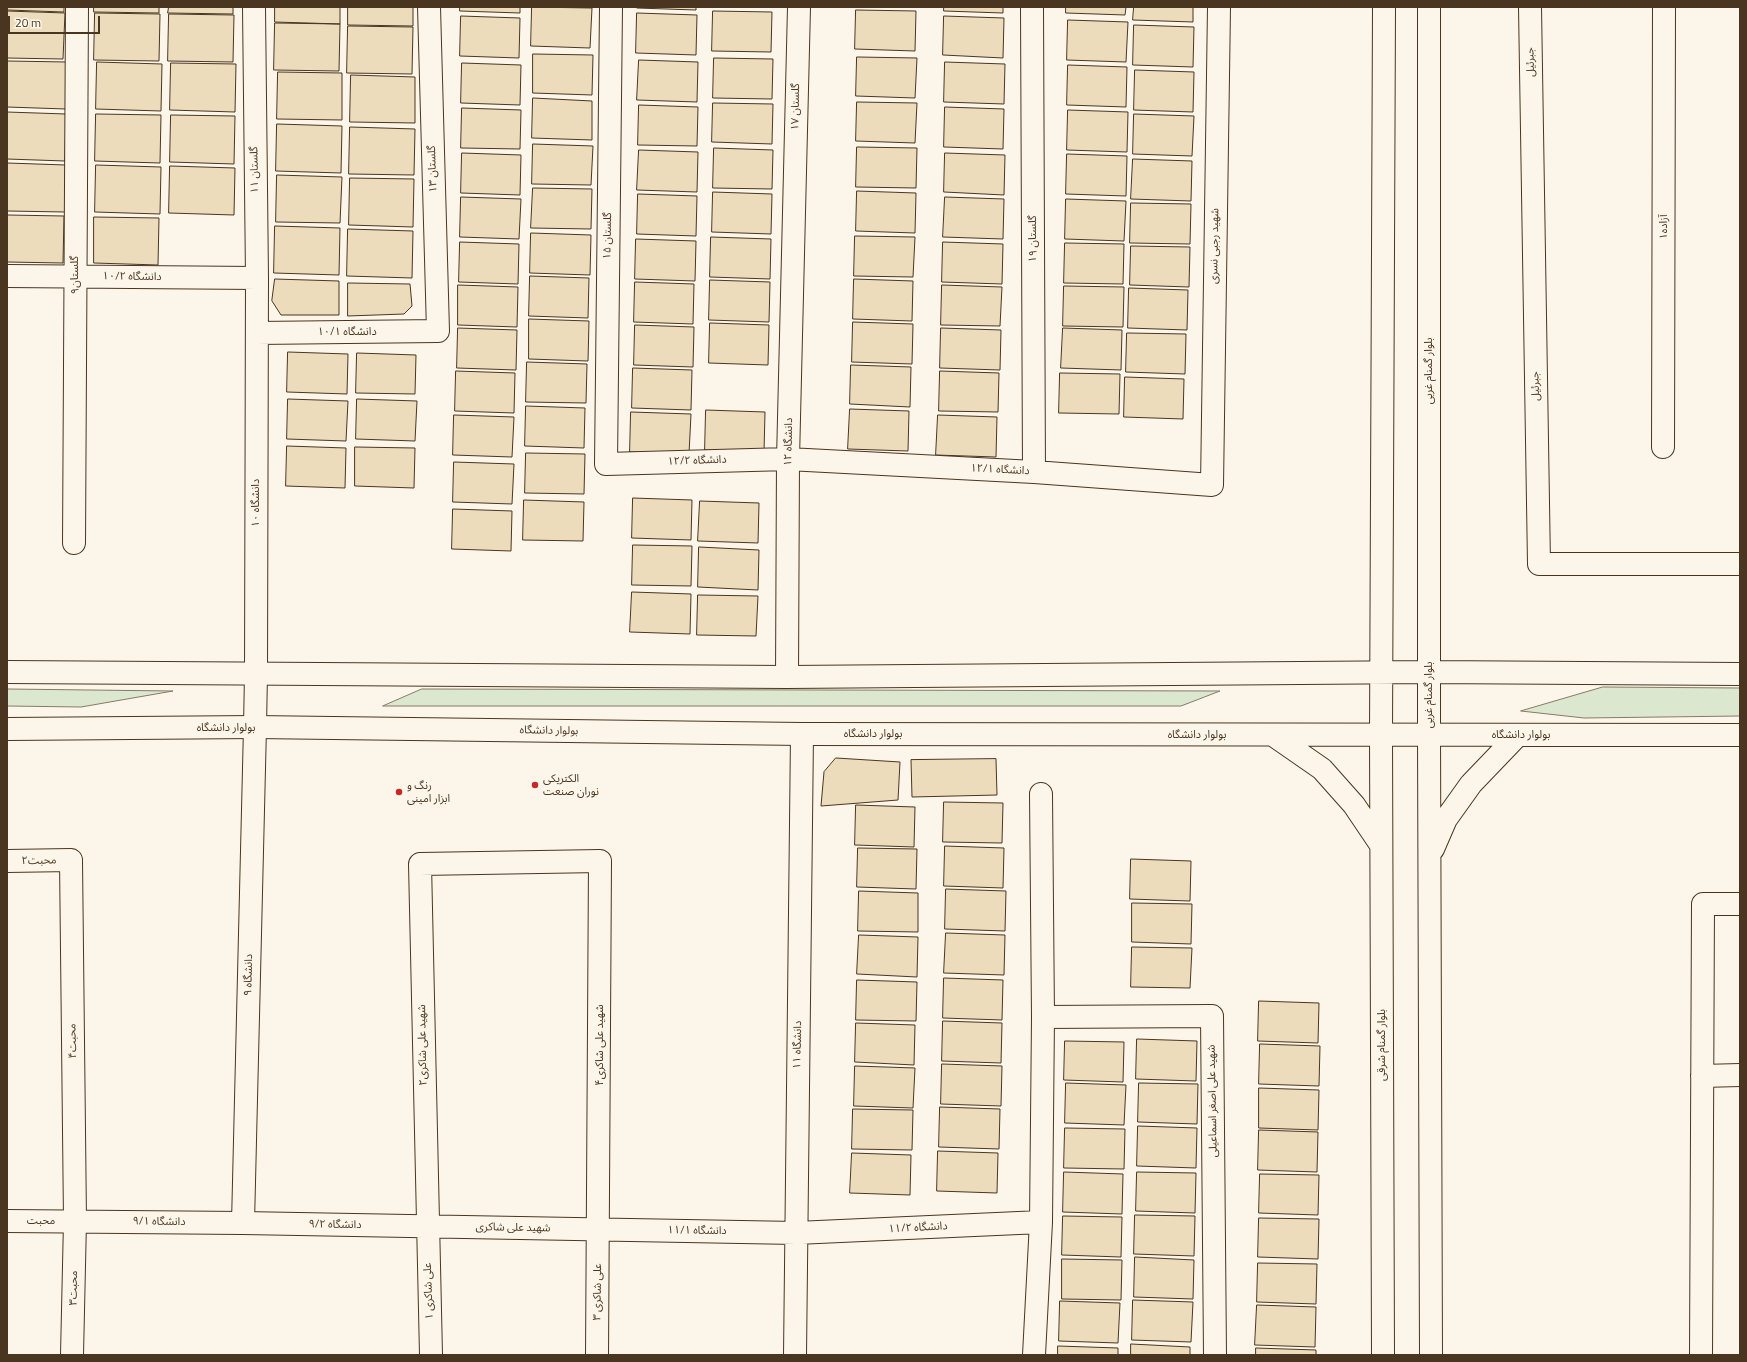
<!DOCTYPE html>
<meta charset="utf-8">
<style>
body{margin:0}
#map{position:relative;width:1747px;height:1362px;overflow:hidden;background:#fbf6e9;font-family:"Titillium Web",sans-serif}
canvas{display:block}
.frame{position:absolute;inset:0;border:8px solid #4a3520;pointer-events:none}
.scale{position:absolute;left:8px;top:16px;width:92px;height:18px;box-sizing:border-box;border:2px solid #4a3520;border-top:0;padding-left:5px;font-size:12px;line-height:14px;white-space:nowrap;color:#4a3520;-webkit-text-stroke:3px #fbf6e9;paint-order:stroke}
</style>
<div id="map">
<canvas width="1747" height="1362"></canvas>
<div class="frame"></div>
<div class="scale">20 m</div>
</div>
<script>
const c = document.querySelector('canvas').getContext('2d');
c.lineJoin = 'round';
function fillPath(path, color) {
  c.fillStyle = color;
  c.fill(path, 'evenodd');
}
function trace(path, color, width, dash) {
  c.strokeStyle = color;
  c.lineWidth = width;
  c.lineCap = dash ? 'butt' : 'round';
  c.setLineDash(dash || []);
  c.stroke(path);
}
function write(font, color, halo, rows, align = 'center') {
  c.font = font + ' "Titillium Web","Noto Sans Arabic",sans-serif';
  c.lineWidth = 3;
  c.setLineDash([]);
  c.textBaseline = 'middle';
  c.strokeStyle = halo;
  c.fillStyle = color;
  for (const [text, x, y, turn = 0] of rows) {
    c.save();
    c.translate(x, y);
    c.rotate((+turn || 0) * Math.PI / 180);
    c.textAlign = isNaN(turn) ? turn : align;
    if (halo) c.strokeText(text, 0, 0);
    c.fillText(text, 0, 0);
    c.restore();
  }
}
const green = new Path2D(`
 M 1603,687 L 1740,688 L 1740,716 L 1584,718 L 1521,711 Z
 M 7,689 L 173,691 L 81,707 L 7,706 Z
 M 422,689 L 1220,691 L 1181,706 L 383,706 Z`);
const building = new Path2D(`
 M 7,7 L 64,7 L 64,12 L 7,10 Z
 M 94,7 L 159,7 L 159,13 L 94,12 Z
 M 169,7 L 233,7 L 233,14 L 168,13 Z
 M 275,7 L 340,7 L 340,24 L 275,22 Z
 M 348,7 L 413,7 L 413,26 L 348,25 Z
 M 460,7 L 520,7 L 520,13 L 460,11 Z
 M 532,7 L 592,8 L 590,48 L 531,46 Z
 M 637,7 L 696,7 L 696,10 L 637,8 Z
 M 944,7 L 1003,7 L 1003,13 L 944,11 Z
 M 1066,7 L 1126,7 L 1125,15 L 1066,13 Z
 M 1134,7 L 1193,7 L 1193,22 L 1133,20 Z
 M 856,10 L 916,11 L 915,51 L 855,49 Z
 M 7,11 L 65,13 L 63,59 L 7,58 Z
 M 713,11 L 772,12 L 771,52 L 712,51 Z
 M 95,13 L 160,14 L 159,61 L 94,60 Z
 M 637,13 L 697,15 L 696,55 L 636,53 Z
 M 169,14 L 234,15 L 233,62 L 168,61 Z
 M 461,16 L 520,18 L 519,58 L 460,56 Z
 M 944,16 L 1004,18 L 1003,58 L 943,55 Z
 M 1068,20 L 1128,22 L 1126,62 L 1067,60 Z
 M 275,23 L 340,24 L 339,71 L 274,70 Z
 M 1134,25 L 1194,27 L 1193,67 L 1133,65 Z
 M 348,26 L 413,27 L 412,74 L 347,73 Z
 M 533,54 L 593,55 L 592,95 L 533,93 Z
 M 857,57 L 917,58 L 915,98 L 856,96 Z
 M 714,58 L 773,59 L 772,99 L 713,98 Z
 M 639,60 L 698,62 L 697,102 L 637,100 Z
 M 7,61 L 67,62 L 66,109 L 7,107 Z
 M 97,62 L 162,64 L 161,111 L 96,109 Z
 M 945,62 L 1005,64 L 1004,104 L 944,102 Z
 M 171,63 L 236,64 L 235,112 L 170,110 Z
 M 462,63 L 521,65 L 520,105 L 461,103 Z
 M 1068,65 L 1127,67 L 1126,107 L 1067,105 Z
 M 1135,70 L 1194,72 L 1193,112 L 1134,110 Z
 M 278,72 L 342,73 L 342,120 L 277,119 Z
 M 351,75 L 415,77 L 415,123 L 350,122 Z
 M 533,98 L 592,101 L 592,140 L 532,138 Z
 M 857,102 L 917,103 L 915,143 L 856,141 Z
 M 713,103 L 773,104 L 772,144 L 712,142 Z
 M 639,105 L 698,107 L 697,146 L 638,145 Z
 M 945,107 L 1004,109 L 1003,149 L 944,147 Z
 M 462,108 L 521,110 L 520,149 L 461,148 Z
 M 1068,110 L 1128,112 L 1127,152 L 1067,150 Z
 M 7,112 L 66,114 L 65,161 L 7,159 Z
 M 96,114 L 161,115 L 160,163 L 95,161 Z
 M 1134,114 L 1194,116 L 1192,156 L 1133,154 Z
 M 171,115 L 235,116 L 234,164 L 170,162 Z
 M 277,124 L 342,126 L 341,173 L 276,171 Z
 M 350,127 L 415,129 L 414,175 L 349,174 Z
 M 533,144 L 593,146 L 591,185 L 532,184 Z
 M 857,147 L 917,148 L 916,188 L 856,187 Z
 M 714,148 L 773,150 L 772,189 L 713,188 Z
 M 639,150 L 698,152 L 697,192 L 637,190 Z
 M 462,153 L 521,155 L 520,195 L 461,193 Z
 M 945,153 L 1005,155 L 1004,195 L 944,192 Z
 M 1067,154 L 1127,156 L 1126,196 L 1066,194 Z
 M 1133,159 L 1192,161 L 1191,201 L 1131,199 Z
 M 7,163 L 66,165 L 65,212 L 7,211 Z
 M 96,165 L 161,167 L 160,214 L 95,212 Z
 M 170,166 L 235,168 L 234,215 L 169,213 Z
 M 277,175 L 342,177 L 340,223 L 276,222 Z
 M 350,178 L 414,179 L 413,227 L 349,225 Z
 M 533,188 L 592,189 L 591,229 L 531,228 Z
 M 857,191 L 916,193 L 915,233 L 856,231 Z
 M 713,192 L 772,194 L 771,234 L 712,232 Z
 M 638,194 L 697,196 L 696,236 L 637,234 Z
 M 461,197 L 521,199 L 519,239 L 460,237 Z
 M 945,197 L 1004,199 L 1003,239 L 943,237 Z
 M 1066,199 L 1126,201 L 1124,241 L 1065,239 Z
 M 1131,203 L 1191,204 L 1190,244 L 1130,243 Z
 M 7,215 L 64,216 L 63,263 L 7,262 Z
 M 94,217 L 159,218 L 158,265 L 94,263 Z
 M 275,226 L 340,228 L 339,275 L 274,273 Z
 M 348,229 L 413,231 L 412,278 L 347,276 Z
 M 531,233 L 591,235 L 590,275 L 530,273 Z
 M 855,236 L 915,237 L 913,277 L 854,276 Z
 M 711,237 L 771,239 L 770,279 L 710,277 Z
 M 636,239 L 696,241 L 695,281 L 635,279 Z
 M 460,242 L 519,244 L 518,284 L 459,282 Z
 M 943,242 L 1003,244 L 1002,284 L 942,282 Z
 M 1065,243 L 1124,244 L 1123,284 L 1064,283 Z
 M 1131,246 L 1190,247 L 1189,287 L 1130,285 Z
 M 530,276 L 589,278 L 588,318 L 529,316 Z
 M 275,279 L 339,281 L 339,315 L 281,315 L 272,301 Z
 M 854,279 L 913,281 L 912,321 L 853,319 Z
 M 710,280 L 770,282 L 769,322 L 709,320 Z
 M 635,282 L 694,284 L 693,324 L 634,322 Z
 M 348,283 L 410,284 L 412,306 L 404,314 L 348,316 Z
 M 458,285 L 518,287 L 517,327 L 458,325 Z
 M 942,285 L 1002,287 L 1000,326 L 941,325 Z
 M 1064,286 L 1124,287 L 1123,327 L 1063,326 Z
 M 1129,288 L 1188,290 L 1187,330 L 1128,328 Z
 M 529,319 L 589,321 L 588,361 L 529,359 Z
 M 853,322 L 913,324 L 912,364 L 852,362 Z
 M 710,323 L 769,325 L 768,365 L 709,363 Z
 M 635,325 L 694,327 L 693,367 L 634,365 Z
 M 458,328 L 517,330 L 516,370 L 457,368 Z
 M 941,328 L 1001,330 L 1000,370 L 940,368 Z
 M 1063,328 L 1122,330 L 1121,370 L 1061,368 Z
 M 1127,333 L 1186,334 L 1185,374 L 1126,372 Z
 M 288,352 L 348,354 L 347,394 L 287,392 Z
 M 357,353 L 416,355 L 415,394 L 356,393 Z
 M 527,362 L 587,364 L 586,403 L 526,402 Z
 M 851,365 L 911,367 L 910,407 L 850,404 Z
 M 633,368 L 692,370 L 691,410 L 632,408 Z
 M 456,371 L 515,373 L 514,413 L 455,411 Z
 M 940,371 L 999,373 L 998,412 L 939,411 Z
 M 1060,373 L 1120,374 L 1119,414 L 1059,413 Z
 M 1125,377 L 1184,379 L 1183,419 L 1124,417 Z
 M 288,399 L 348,401 L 346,441 L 287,439 Z
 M 357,399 L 417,401 L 415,441 L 356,439 Z
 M 526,406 L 585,408 L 584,448 L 525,446 Z
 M 850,409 L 909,411 L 908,451 L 848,449 Z
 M 706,410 L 765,412 L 764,452 L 705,450 Z
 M 631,412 L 691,414 L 689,454 L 630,452 Z
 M 454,415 L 514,417 L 512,457 L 453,455 Z
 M 938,415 L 997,417 L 996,457 L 936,455 Z
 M 287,446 L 346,448 L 345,488 L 286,486 Z
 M 355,447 L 415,448 L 414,488 L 355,486 Z
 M 526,453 L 585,454 L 584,494 L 525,493 Z
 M 454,462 L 514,464 L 512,504 L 453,502 Z
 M 633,498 L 692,500 L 691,540 L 632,538 Z
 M 524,500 L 584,502 L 583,541 L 523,540 Z
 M 700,501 L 759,503 L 758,543 L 698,541 Z
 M 453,509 L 512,511 L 511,551 L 452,549 Z
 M 633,545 L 692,546 L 691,586 L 632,585 Z
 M 699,547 L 759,550 L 758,590 L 698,587 Z
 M 632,592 L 691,594 L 690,634 L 630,632 Z
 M 698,595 L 758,596 L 756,636 L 697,635 Z
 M 836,758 L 900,762 L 898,800 L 821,806 L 824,772 Z
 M 996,759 L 997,795 L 912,797 L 911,760 Z
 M 944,802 L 1003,803 L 1002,843 L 943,842 Z
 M 856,805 L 915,807 L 914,847 L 855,845 Z
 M 945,846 L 1004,848 L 1003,888 L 944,886 Z
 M 858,848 L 917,849 L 916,889 L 857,887 Z
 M 1131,859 L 1191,861 L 1190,901 L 1130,899 Z
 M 946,889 L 1006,891 L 1005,931 L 945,929 Z
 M 859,891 L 918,893 L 918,932 L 858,931 Z
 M 1132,903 L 1192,904 L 1191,944 L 1132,942 Z
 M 946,933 L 1005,935 L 1004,975 L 944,973 Z
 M 859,935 L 918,937 L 917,977 L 857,974 Z
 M 1132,947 L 1192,948 L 1190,988 L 1131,987 Z
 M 944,978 L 1003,980 L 1002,1020 L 943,1018 Z
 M 857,980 L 917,982 L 916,1021 L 856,1020 Z
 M 1259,1001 L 1319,1003 L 1318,1043 L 1258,1041 Z
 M 943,1021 L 1002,1023 L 1001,1063 L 942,1061 Z
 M 856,1023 L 915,1025 L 914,1065 L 855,1062 Z
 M 1137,1039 L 1197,1041 L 1196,1081 L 1136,1079 Z
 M 1065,1041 L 1124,1042 L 1123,1082 L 1064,1080 Z
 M 1260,1044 L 1320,1046 L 1319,1086 L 1259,1084 Z
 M 942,1064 L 1002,1066 L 1001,1106 L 941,1104 Z
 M 855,1066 L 915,1068 L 913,1108 L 854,1106 Z
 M 1066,1083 L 1126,1085 L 1124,1125 L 1065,1123 Z
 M 1139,1083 L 1198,1084 L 1197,1124 L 1138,1122 Z
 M 1259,1088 L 1319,1090 L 1318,1130 L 1259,1128 Z
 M 940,1107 L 1000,1109 L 999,1149 L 939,1147 Z
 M 853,1109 L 913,1110 L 912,1150 L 852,1149 Z
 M 1138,1126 L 1197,1128 L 1196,1168 L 1137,1166 Z
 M 1065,1128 L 1125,1129 L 1124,1169 L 1064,1168 Z
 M 1259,1130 L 1318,1132 L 1317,1172 L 1258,1170 Z
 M 938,1151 L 998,1153 L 997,1193 L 937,1191 Z
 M 852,1153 L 911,1155 L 910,1195 L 850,1193 Z
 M 1064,1172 L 1123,1174 L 1122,1214 L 1063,1212 Z
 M 1137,1172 L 1196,1173 L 1195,1213 L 1136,1211 Z
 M 1260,1174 L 1319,1175 L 1318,1215 L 1259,1213 Z
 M 1135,1215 L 1195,1216 L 1194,1256 L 1134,1254 Z
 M 1063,1216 L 1122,1217 L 1121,1257 L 1062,1255 Z
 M 1259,1218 L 1319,1219 L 1318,1259 L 1258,1257 Z
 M 1135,1257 L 1194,1260 L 1193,1299 L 1134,1297 Z
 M 1062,1259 L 1122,1260 L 1121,1300 L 1062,1299 Z
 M 1258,1263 L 1317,1264 L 1316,1304 L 1257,1302 Z
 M 1133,1300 L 1193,1302 L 1191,1342 L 1132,1340 Z
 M 1060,1301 L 1120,1303 L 1118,1343 L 1059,1341 Z
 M 1257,1305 L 1316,1307 L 1315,1347 L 1255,1345 Z
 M 1131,1344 L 1190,1347 L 1190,1355 L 1131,1355 Z
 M 1058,1346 L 1118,1348 L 1118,1355 L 1058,1355 Z
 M 1256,1348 L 1316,1350 L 1316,1355 L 1256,1355 Z`);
const minor = new Path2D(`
 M 254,7 L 257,278 L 256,673
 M 611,7 L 606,464 L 788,459 L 1034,472 L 1212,485 L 1219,7
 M 1032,7 L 1034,472
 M 1530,7 L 1539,564 L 1740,564
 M 7,276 L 257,278
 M 257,333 L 438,331 L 429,7
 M 1663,447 L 1664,7
 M 74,543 L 77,7
 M 787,677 L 788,459 L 799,7
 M 7,861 L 71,860 L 75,1221 L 72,1355
 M 1043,1017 L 1212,1016 L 1215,1355
 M 1702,1076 L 1740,1075
 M 7,1221 L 243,1223 L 796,1233 L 1041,1222
 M 243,1223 L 255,727
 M 431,1355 L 420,864 L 600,861 L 597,1355
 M 795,1355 L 802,734
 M 1034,1355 L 1041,1222 L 1043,1017 L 1041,794
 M 1701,1355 L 1703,904 L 1740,904`);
const secondary = new Path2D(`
 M 1429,7 L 1429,735 L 1431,1355
 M 7,672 L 787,677 L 1429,672 L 1740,674
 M 7,729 L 255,727 L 802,734 L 1740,735
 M 1273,735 L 1322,769 L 1354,805 L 1381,845
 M 1433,849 L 1446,819 L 1471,784 L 1518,735
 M 1383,1355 L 1381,735 L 1384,7`);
const primary = new Path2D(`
 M 255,727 L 256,673`);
const markers = [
 [535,785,4,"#c62828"],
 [399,792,4,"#c62828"]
];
const streetNames = [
 ["جبرئیل",1531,62,-91],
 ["گلستان ۱۷",796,107,-89],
 ["گلستان ۱۳",433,169,-92],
 ["گلستان ۱۱",255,170,-91],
 ["آزاده۱",1664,227,-90],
 ["گلستان ۱۵",608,236,-89],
 ["گلستان ۱۹",1033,239,-90],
 ["شهید رجبی نسری",1215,246,-89],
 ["گلستان۹",75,275,-90],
 ["دانشگاه ۱۰/۲",132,277,1],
 ["دانشگاه ۱۰/۱",347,332],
 ["بلوار گمنام غربی",1429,371,-90],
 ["جبرئیل",1536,386,-91],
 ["دانشگاه ۱۲",789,442,-89],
 ["دانشگاه ۱۲/۲",697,461,-2],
 ["دانشگاه ۱۲/۱",1000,470,3],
 ["دانشگاه ۱۰",256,503,-90],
 ["بلوار گمنام غربی",1429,695,-90],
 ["بولوار دانشگاه",226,728],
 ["بولوار دانشگاه",549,731,1],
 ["بولوار دانشگاه",873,734],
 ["بولوار دانشگاه",1197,735],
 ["بولوار دانشگاه",1521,735],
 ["محبت۲",39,861,-1],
 ["دانشگاه ۹",249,975,-89],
 ["محبت۴",73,1041,-91],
 ["شهید علی شاکری۲",423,1045,-91],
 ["شهید علی شاکری۴",600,1045,-90],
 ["دانشگاه ۱۱",798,1045,-89],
 ["بلوار گمنام شرقی",1382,1045,-90],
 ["شهید علی اصغر اسماعیلی",1213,1101,-91],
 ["محبت",41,1221],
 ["دانشگاه ۹/۱",159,1222,1],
 ["دانشگاه ۹/۲",335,1225,1],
 ["شهید علی شاکری",513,1228,1],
 ["دانشگاه ۱۱/۲",918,1228,-3],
 ["دانشگاه ۱۱/۱",697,1231,1],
 ["محبت۳",74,1288,-89],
 ["علی شاکری ۱",429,1291,-92],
 ["علی شاکری ۳",598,1292,-89]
];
const poiNames = [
 ["الکتریکی",543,779],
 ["نوران صنعت",543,792],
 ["رنگ و",407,786],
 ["ابزار امینی",407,799]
];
fillPath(green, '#dce7d0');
trace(green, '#887966', 1);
fillPath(building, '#ecdcbc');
trace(building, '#4a3520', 1);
trace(minor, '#4a3520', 24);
trace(secondary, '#4a3520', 24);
trace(primary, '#4a3520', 24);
trace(minor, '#fbf6e9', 22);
trace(secondary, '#fbf6e9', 22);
trace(primary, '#fbf6e9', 22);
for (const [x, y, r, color] of markers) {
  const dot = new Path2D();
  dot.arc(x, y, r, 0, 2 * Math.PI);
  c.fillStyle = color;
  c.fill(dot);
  trace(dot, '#fbf6e9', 1.5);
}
write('11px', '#4a3520', '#fbf6e9', streetNames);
write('11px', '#4a3520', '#fbf6e9', poiNames, 'left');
</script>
